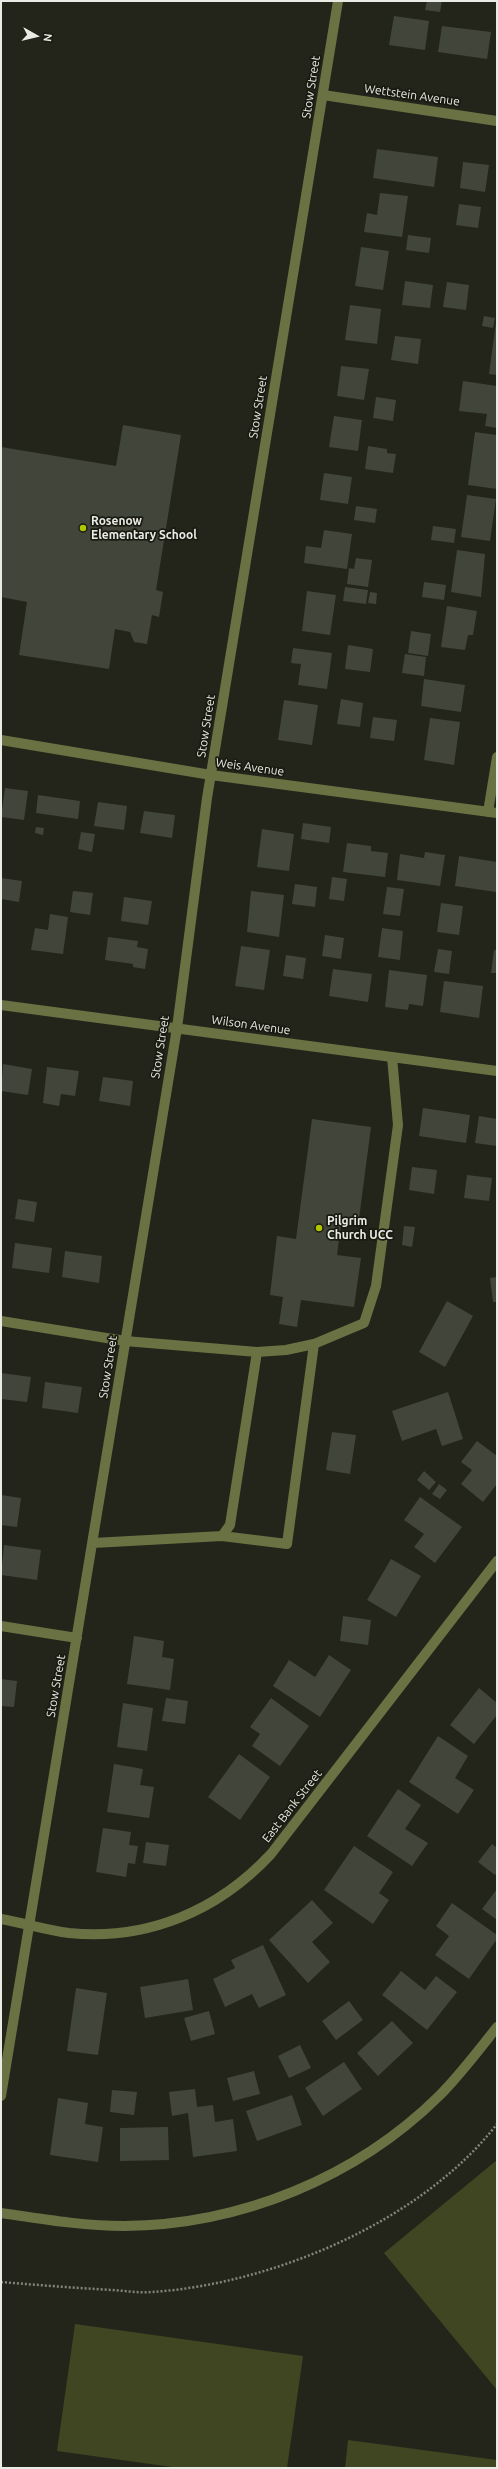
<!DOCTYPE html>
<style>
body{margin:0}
#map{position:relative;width:498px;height:2469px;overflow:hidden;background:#23251a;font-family:Ubuntu,sans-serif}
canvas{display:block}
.frame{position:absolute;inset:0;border:2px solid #e9ebe4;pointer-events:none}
.north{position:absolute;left:16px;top:16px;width:40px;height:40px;-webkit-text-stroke:3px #191b11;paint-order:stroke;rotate:98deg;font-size:11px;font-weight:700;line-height:16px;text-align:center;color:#e9ebe4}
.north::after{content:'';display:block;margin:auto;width:14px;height:18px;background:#e9ebe4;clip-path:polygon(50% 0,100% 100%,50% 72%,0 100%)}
</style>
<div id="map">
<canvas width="498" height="2469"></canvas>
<div class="frame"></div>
<div class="north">N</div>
</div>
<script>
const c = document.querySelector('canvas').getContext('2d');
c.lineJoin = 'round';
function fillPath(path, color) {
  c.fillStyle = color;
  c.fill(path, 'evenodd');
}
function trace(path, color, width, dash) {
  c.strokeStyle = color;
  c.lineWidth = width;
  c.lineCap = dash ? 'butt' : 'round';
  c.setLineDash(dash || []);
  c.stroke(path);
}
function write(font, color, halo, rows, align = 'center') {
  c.font = font + ' Ubuntu,sans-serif';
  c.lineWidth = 3.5;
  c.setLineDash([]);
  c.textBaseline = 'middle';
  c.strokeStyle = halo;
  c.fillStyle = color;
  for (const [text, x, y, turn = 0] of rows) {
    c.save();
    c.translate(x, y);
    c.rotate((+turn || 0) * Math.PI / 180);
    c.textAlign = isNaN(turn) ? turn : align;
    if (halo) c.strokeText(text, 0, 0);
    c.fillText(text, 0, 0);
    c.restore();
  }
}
const green = new Path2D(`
 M 497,2160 L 497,2390 L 384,2253 Z
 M 75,2324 L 303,2356 L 287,2468 L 179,2468 L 57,2451 Z
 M 348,2440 L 497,2460 L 497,2468 L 345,2468 Z`);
const building = new Path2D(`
 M 427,1 L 442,1 L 440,12 L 425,10 Z
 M 394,16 L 429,21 L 425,50 L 389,45 Z
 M 442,26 L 491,32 L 487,59 L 438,52 Z
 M 377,149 L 438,157 L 434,187 L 373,178 Z
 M 463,162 L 489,165 L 485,192 L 460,188 Z
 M 380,193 L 408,196 L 402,237 L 364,232 L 367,213 L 377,215 Z
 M 459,204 L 481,207 L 478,228 L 456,225 Z
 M 408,235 L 431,238 L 429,253 L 406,250 Z
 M 361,247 L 389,251 L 383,290 L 355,286 Z
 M 405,281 L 433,285 L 430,308 L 402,305 Z
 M 447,282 L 469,285 L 466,310 L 443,307 Z
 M 350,305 L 381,309 L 377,344 L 345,340 Z
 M 484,316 L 495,318 L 493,328 L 482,326 Z
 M 496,322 L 497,322 L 497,375 L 489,374 Z
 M 395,336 L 421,339 L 418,364 L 391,360 Z
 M 341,366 L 369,369 L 364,400 L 337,396 Z
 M 463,381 L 497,386 L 497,428 L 485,426 L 487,414 L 459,411 Z
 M 376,397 L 396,400 L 393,421 L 373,418 Z
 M 334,416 L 362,420 L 358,451 L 329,447 Z
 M 123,425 L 181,435 L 156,590 L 163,592 L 159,617 L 152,615 L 147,644 L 134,642 L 130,632 L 115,629 L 109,669 L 19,655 L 27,602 L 1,597 L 1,447 L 116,466 Z
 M 475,432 L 497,435 L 497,489 L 468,485 Z
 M 368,446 L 387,449 L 387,453 L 396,454 L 393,473 L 365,469 Z
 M 324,473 L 352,477 L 348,504 L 320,500 Z
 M 467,495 L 496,499 L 490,541 L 461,537 Z
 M 356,506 L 377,509 L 375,523 L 354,520 Z
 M 433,526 L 456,529 L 454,543 L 431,540 Z
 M 324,530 L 352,534 L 347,569 L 304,563 L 306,546 L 321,548 Z
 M 457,550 L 485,554 L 481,597 L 451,592 Z
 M 356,558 L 372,560 L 368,587 L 347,584 L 349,568 L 354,569 Z
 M 424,582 L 446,585 L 444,600 L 422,597 Z
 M 345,587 L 368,590 L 366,604 L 343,601 Z
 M 307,591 L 336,595 L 330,635 L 302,631 Z
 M 370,592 L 377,593 L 376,604 L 368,603 Z
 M 447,606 L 477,611 L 473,635 L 468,635 L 465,650 L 441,647 Z
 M 411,631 L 431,634 L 428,656 L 408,653 Z
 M 348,645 L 373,649 L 370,672 L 345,669 Z
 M 293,648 L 332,653 L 327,689 L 298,685 L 301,664 L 291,663 Z
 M 405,654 L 426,657 L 424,676 L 402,673 Z
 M 424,679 L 465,685 L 461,712 L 421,706 Z
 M 341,699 L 363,703 L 360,727 L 337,724 Z
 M 284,700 L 318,705 L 312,745 L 278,740 Z
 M 373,717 L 397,720 L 394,741 L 370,738 Z
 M 430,718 L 460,722 L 454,765 L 424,760 Z
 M 5,788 L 28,791 L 24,820 L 1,817 Z
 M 38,795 L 80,801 L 78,819 L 36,813 Z
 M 98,802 L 127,806 L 124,830 L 94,826 Z
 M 144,811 L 175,815 L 172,838 L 140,833 Z
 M 303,823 L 331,827 L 329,843 L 301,839 Z
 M 36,827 L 44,828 L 43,835 L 35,833 Z
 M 262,829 L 294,834 L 289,871 L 257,867 Z
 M 81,832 L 95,834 L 92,852 L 78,849 Z
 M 347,843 L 371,846 L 371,851 L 388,853 L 385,877 L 343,872 Z
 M 425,852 L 445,855 L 440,886 L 397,880 L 400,854 L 424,858 Z
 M 459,856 L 497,862 L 496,892 L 455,886 Z
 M 332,877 L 347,879 L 344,901 L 329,899 Z
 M 1,878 L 22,881 L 19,902 L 1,899 Z
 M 295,884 L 317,887 L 315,907 L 292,904 Z
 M 387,887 L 404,889 L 400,916 L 383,914 Z
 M 73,891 L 93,893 L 90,915 L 70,912 Z
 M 251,891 L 284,895 L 279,937 L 247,932 Z
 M 124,897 L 152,901 L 148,925 L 121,921 Z
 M 441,903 L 463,906 L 459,935 L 437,932 Z
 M 50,914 L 68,917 L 63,954 L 31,950 L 35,928 L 48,930 Z
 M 382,928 L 403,931 L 400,960 L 378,957 Z
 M 325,935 L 344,938 L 341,959 L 322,956 Z
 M 108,937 L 138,941 L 137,947 L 148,949 L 145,969 L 133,967 L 133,964 L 105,960 Z
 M 241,946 L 270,950 L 264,990 L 235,986 Z
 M 438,949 L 452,951 L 449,974 L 434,972 Z
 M 494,950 L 497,950 L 497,973 L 491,973 Z
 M 286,955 L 306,958 L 303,979 L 283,976 Z
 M 333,969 L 372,974 L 368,1002 L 329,996 Z
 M 389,970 L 427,975 L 423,1006 L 409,1004 L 408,1010 L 385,1007 Z
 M 444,981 L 483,986 L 479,1018 L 440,1012 Z
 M 3,1064 L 32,1069 L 28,1095 L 1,1091 Z
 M 47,1067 L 79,1071 L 75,1096 L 61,1094 L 59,1106 L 43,1103 Z
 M 103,1077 L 133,1081 L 130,1106 L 99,1101 Z
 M 423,1108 L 470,1115 L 466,1143 L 419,1136 Z
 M 479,1116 L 497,1119 L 497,1146 L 475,1143 Z
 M 312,1119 L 371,1127 L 359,1219 L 342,1217 L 337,1255 L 361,1258 L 354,1307 L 301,1300 L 297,1327 L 279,1324 L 283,1297 L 270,1295 L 277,1236 L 296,1239 Z
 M 412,1167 L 437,1170 L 434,1194 L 409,1190 Z
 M 467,1175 L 492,1178 L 489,1201 L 464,1198 Z
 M 18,1199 L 37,1202 L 34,1222 L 15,1219 Z
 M 404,1226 L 415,1227 L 412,1247 L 402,1245 Z
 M 15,1243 L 52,1248 L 49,1273 L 12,1268 Z
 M 65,1251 L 102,1256 L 99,1283 L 62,1277 Z
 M 497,1277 L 497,1302 L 493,1302 L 490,1278 Z
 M 447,1301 L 473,1316 L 445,1367 L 419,1352 Z
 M 1,1373 L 31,1377 L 27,1402 L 1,1399 Z
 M 45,1382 L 82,1387 L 78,1413 L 42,1408 Z
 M 448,1392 L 463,1439 L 442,1446 L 436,1429 L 402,1441 L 392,1411 Z
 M 332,1432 L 356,1435 L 350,1474 L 326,1470 Z
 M 477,1441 L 497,1456 L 497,1484 L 483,1502 L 461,1484 L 472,1470 L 461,1462 Z
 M 424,1471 L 436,1482 L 429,1490 L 417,1480 Z
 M 439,1484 L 447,1490 L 440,1499 L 432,1494 Z
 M 1,1495 L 21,1498 L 17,1527 L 1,1525 Z
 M 420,1497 L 462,1527 L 435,1563 L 414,1547 L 424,1534 L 404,1520 Z
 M 4,1545 L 41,1550 L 37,1580 L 1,1575 Z
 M 391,1559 L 421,1576 L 396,1617 L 367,1600 Z
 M 343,1616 L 371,1620 L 368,1645 L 340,1641 Z
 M 134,1636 L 164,1641 L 162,1657 L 174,1659 L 170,1690 L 127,1684 Z
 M 329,1655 L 351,1670 L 320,1717 L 273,1686 L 289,1660 L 315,1677 Z
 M 1,1679 L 17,1681 L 14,1707 L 1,1706 Z
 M 479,1688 L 497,1703 L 497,1715 L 474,1744 L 450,1725 Z
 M 166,1698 L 188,1701 L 185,1724 L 162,1721 Z
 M 271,1698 L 309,1726 L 280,1766 L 252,1746 L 260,1734 L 250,1727 Z
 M 123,1703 L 153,1708 L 147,1751 L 117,1747 Z
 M 438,1736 L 468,1756 L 455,1778 L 474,1790 L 458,1814 L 409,1782 Z
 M 239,1754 L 270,1777 L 240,1820 L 208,1797 Z
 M 114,1764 L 143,1769 L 140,1785 L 154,1787 L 149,1818 L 107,1812 Z
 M 398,1789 L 421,1805 L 405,1829 L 428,1843 L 412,1866 L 367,1836 Z
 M 103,1828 L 131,1832 L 129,1845 L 138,1846 L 135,1864 L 128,1863 L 126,1877 L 96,1872 Z
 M 146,1842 L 169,1845 L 166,1866 L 143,1863 Z
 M 492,1844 L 497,1848 L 497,1872 L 495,1875 L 478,1862 Z
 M 354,1846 L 393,1872 L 379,1893 L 389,1900 L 373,1924 L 324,1890 Z
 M 497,1889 L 497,1920 L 482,1909 Z
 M 312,1900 L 333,1923 L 312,1942 L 330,1962 L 308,1983 L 269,1940 Z
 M 452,1903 L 497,1935 L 497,1939 L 469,1979 L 435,1955 L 449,1936 L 436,1926 Z
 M 263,1945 L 286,1995 L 259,2008 L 252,1994 L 225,2007 L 213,1979 L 235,1968 L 231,1960 Z
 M 401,1971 L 425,1990 L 436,1976 L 457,1992 L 427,2030 L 382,1995 Z
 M 188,1979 L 193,2010 L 145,2018 L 140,1987 Z
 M 76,1988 L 107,1993 L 98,2055 L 67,2051 Z
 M 349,2001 L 363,2020 L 336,2040 L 322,2021 Z
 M 209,2011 L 215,2034 L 191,2041 L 184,2018 Z
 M 392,2021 L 413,2043 L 378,2076 L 357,2053 Z
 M 300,2045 L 311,2068 L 289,2078 L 278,2056 Z
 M 344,2062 L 362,2089 L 323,2116 L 305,2088 Z
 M 254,2071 L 260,2094 L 233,2101 L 227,2078 Z
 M 195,2089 L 197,2107 L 213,2105 L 215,2122 L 233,2119 L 237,2151 L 193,2157 L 188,2113 L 172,2116 L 169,2092 Z
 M 112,2090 L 137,2092 L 134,2115 L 110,2112 Z
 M 292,2095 L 302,2125 L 257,2141 L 246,2111 Z
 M 58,2098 L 88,2103 L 85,2124 L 103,2127 L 98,2162 L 50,2155 Z
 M 168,2127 L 169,2160 L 120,2161 L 120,2128 Z`);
const path = new Path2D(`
 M 1,2282 C 38,2285 75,2288 113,2290 C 126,2291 139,2293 152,2292 C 273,2284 422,2221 497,2124`);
const minor = new Path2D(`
 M 323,95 L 497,121
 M 1,740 L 211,775 L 497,813
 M 488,812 L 497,757
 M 1,1005 L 497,1071
 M 1,1321 L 125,1341 L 257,1352 L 286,1350 L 314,1344 L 364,1323 L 376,1286 L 398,1125 L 392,1057
 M 222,1536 L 287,1544 L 314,1344
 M 93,1543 L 222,1536 L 230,1525 L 257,1352
 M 1,1626 L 77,1638
 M 1,1919 C 24,1923 46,1930 69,1933 C 147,1941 218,1911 271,1854 L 497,1561
 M 1,2096 L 177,1028 L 207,798 L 338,1
 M 1,2213 C 42,2219 83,2226 124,2226 C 240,2225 356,2178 439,2096 C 460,2075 478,2051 497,2027`);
const markers = [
 [83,528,4,"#b0c500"],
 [319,1228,4,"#b0c500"]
];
const streetNames = [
 ["Stow Street",311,87,-81],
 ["Wettstein Avenue",412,95,8],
 ["Stow Street",258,407,-81],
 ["Stow Street",206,726,-81],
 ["Weis Avenue",250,767,8],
 ["Wilson Avenue",251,1025,8],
 ["Stow Street",160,1047,-81],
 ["Stow Street",108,1367,-81],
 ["Stow Street",56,1686,-80],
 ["East Bank Street",292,1806,-52]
];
const poiNames = [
 ["Rosenow",91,521],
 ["Elementary School",91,535],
 ["Pilgrim",327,1221],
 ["Church UCC",327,1235]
];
fillPath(green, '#404622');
fillPath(building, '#42453a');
trace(path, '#83857c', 2.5, [2, 2]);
trace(minor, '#6a7244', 10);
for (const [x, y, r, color] of markers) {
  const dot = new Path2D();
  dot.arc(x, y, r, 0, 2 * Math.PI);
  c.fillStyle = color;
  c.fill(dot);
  trace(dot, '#191b11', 1.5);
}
write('12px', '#e9ebe4', '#191b11', streetNames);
write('bold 12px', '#e9ebe4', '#191b11', poiNames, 'left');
</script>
